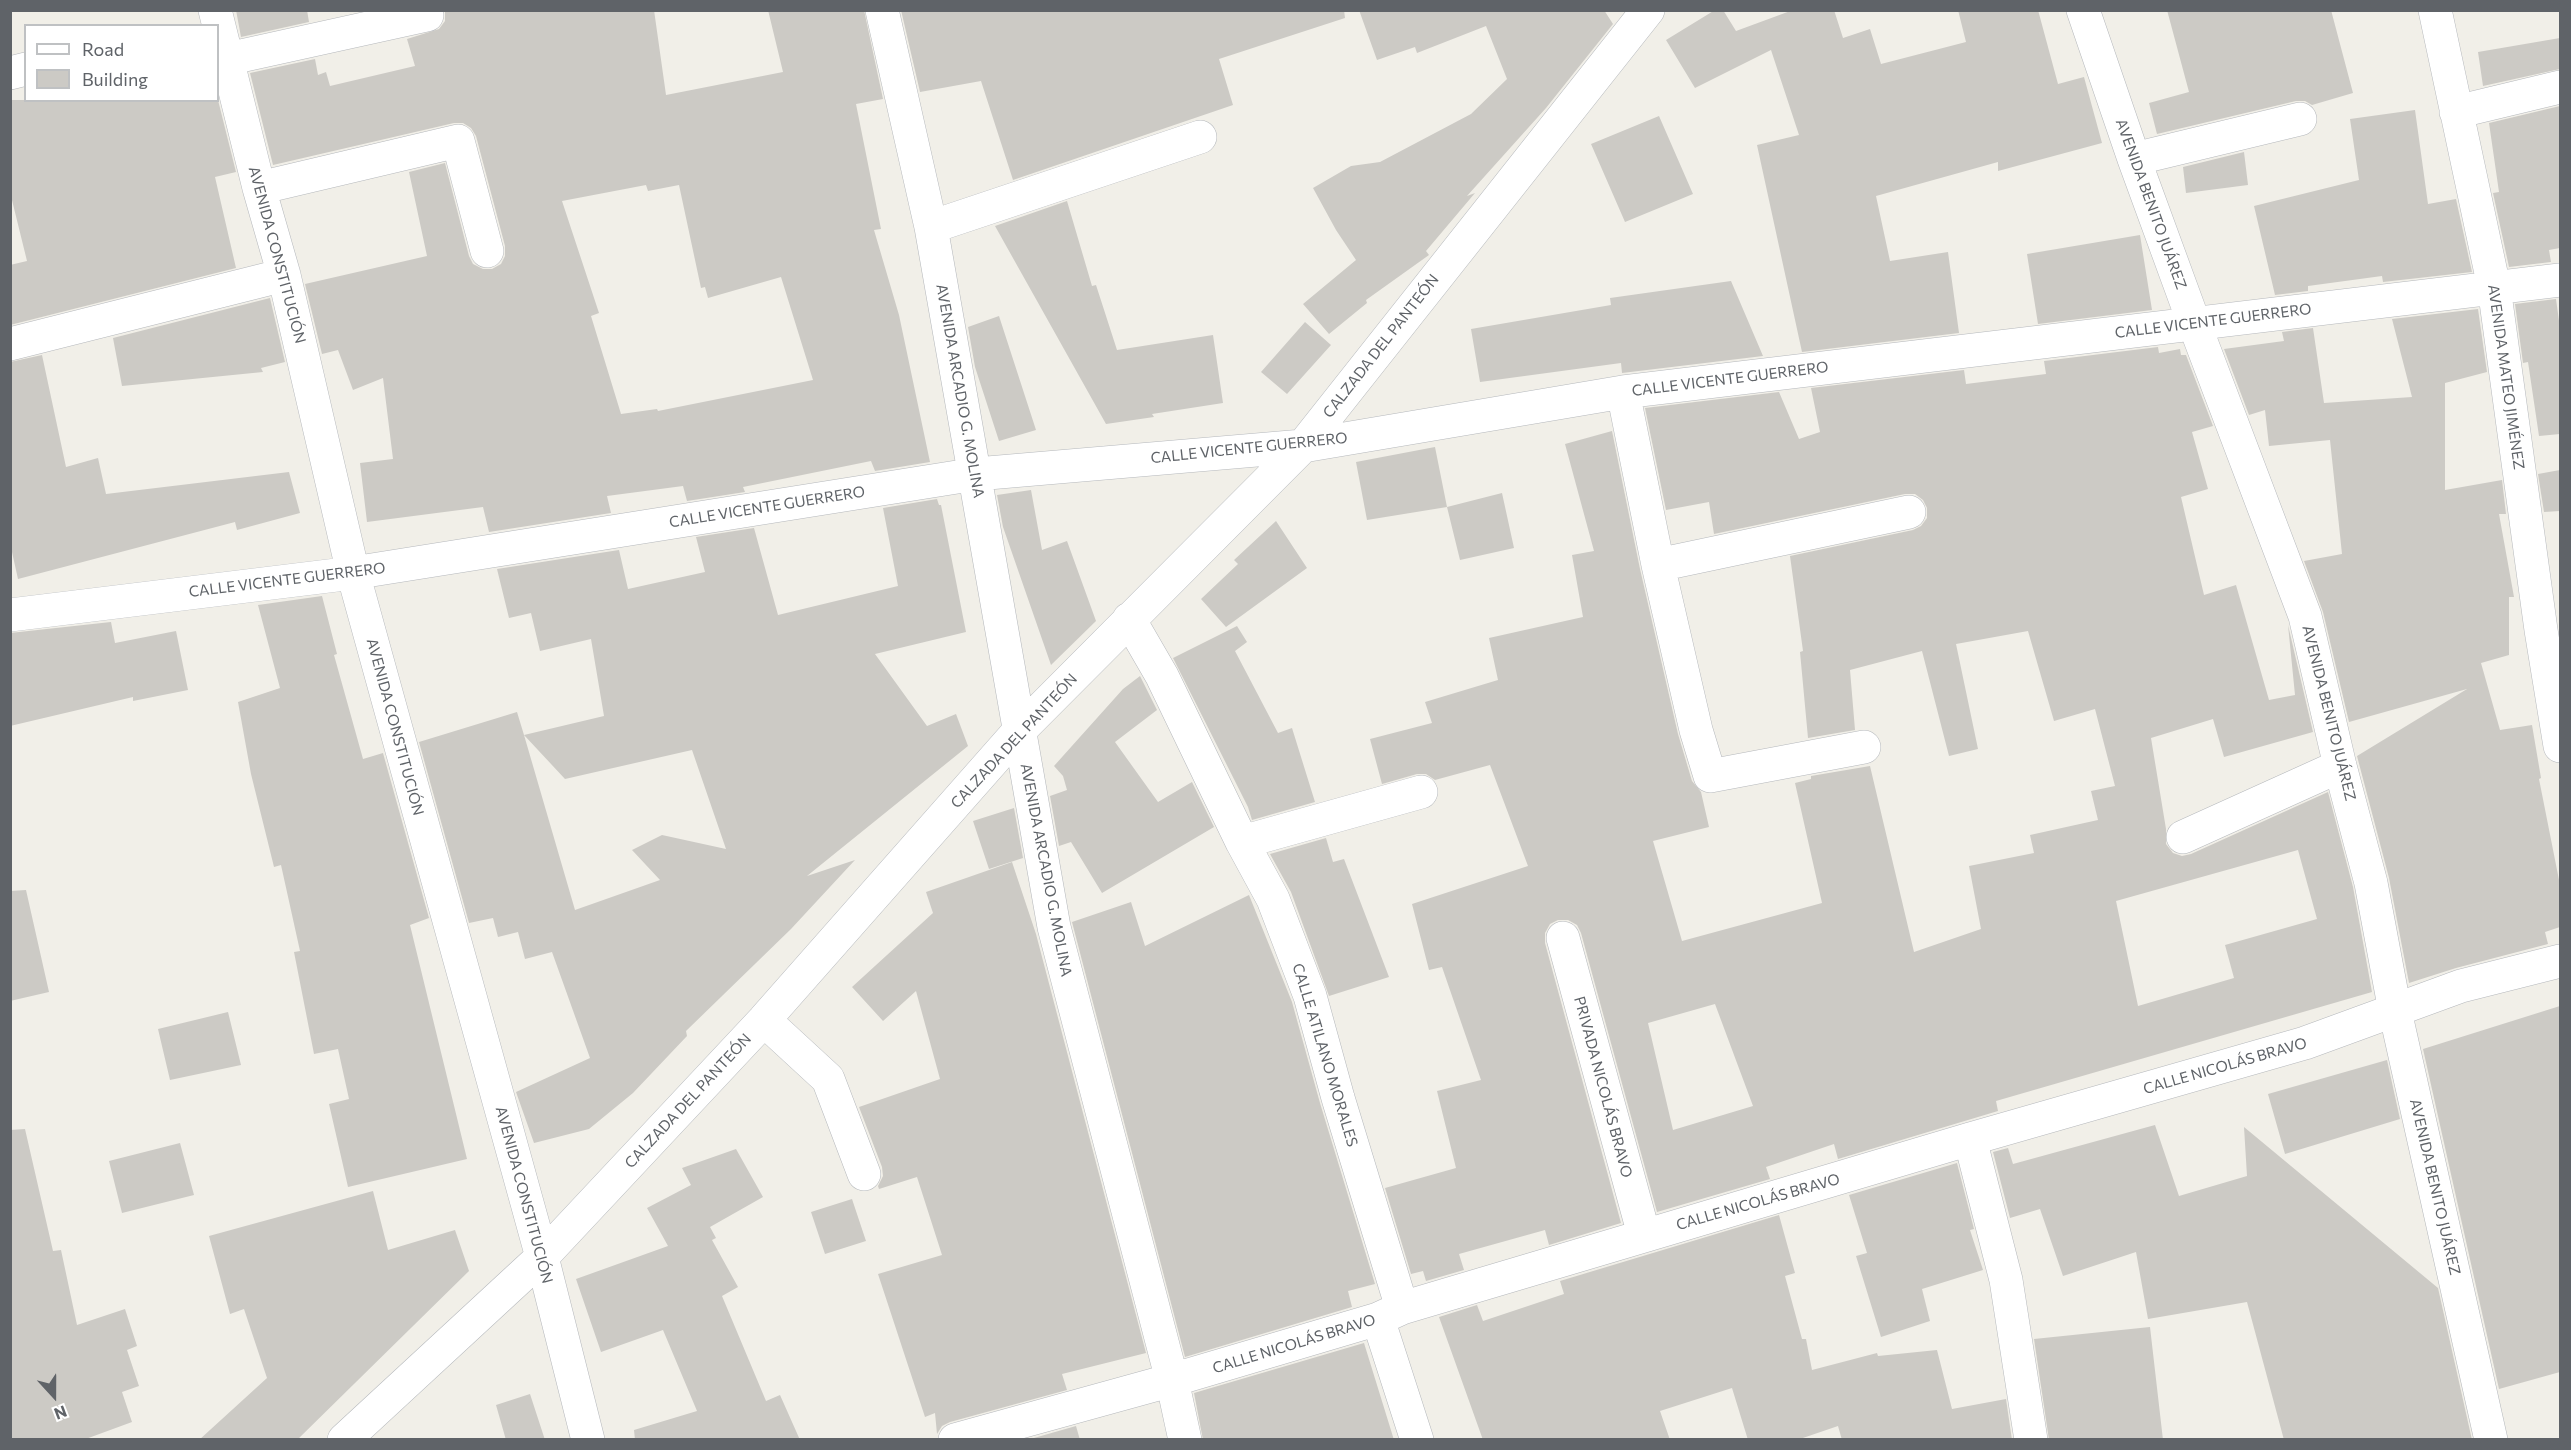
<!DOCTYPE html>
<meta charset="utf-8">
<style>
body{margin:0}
#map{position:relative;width:2571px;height:1450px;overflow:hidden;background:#f1efe8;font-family:Commissioner,sans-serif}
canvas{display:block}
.frame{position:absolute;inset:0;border:12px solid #5f6368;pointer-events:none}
.legend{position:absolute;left:24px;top:24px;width:195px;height:78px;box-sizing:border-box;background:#fff;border:2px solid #bfc1c3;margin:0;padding:8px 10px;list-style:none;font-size:18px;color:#5f6368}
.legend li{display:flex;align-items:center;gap:12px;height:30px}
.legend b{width:30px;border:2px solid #bfc1c3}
.north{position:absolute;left:24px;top:1366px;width:60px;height:60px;-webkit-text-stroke:4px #fff;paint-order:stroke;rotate:159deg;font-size:16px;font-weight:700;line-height:24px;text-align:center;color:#5f6368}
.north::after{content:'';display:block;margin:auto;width:21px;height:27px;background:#5f6368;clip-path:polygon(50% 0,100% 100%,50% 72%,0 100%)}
</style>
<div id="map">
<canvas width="2571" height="1450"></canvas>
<div class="frame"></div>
<ul class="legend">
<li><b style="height:8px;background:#fff"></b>Road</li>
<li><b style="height:16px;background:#cccac5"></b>Building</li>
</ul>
<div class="north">N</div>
</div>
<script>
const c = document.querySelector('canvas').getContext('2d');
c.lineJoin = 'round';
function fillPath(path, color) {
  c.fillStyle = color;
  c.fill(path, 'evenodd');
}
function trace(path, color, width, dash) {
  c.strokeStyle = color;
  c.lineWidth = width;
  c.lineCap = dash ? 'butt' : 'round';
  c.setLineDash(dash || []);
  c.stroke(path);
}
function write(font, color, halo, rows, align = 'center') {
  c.font = font + ' Commissioner,sans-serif';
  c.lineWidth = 4.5;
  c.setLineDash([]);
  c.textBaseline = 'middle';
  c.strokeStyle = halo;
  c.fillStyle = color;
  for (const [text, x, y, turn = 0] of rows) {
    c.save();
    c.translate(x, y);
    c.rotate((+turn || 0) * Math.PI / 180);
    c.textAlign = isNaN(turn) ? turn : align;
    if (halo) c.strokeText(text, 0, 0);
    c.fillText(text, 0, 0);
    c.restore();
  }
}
const building = new Path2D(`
 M 236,10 L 307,10 L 309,22 L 241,37 Z
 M 445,10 L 654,10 L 666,95 L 783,72 L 768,10 L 864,10 L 883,99 L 856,104 L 881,229 L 874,230 L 899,315 L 930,462 L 875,471 L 871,461 L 743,487 L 745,492 L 687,501 L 683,486 L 607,496 L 611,513 L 489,532 L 483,507 L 367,522 L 360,463 L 393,459 L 383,378 L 353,390 L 338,350 L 322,354 L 305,284 L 427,256 L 409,172 L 445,163 L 469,256 L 473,264 L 483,269 L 492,269 L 501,264 L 505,256 L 505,246 L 476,136 L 471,128 L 463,123 L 454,123 L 273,165 L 250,73 L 315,59 L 318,75 L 326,72 L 330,86 L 415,66 L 407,39 L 439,29 L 445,21 ZM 646,185 L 648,191 L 679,185 L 701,288 L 705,287 L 708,298 L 781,277 L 813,380 L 658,411 L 657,409 L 621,414 L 591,316 L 599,313 L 562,201 Z
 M 901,10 L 1344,10 L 1345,18 L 1219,59 L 1233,105 L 1013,180 L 981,81 L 920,92 Z
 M 1359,10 L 1604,10 L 1613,24 L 1546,108 L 1467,196 L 1475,193 L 1426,251 L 1429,255 L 1366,300 L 1367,303 L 1329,334 L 1303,304 L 1356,260 L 1336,230 L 1313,188 L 1351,166 L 1380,162 L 1471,114 L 1507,79 L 1486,26 L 1417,53 L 1415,47 L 1377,60 Z
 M 1715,10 L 1723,10 L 1736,31 L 1793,10 L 1834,10 L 1843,38 L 1870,29 L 1881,64 L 1966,42 L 1958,10 L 2038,10 L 2058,84 L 2084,77 L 2102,143 L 1998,171 L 1998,162 L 1876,196 L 1890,261 L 1948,252 L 1959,333 L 1802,352 L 1757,145 L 1799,135 L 1771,50 L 1695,88 L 1666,40 Z
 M 2167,10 L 2331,10 L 2353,93 L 2312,105 L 2305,101 L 2296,101 L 2157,134 L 2149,103 L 2189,92 Z
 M 2560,38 L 2560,69 L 2483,86 L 2478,52 Z
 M 10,100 L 218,100 L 236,172 L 215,177 L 236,268 L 10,325 L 10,265 L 27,261 L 10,192 Z
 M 2560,106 L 2560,248 L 2549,250 L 2551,262 L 2509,267 L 2493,193 L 2499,192 L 2489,123 Z
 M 2415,110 L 2428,204 L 2456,199 L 2472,272 L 2383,282 L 2382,276 L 2308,286 L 2308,291 L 2275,295 L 2254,206 L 2359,180 L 2350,119 Z
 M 1659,116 L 1693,194 L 1625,222 L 1591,144 Z
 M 2244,152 L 2248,185 L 2186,193 L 2183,167 Z
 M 1067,201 L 1092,286 L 1096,285 L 1117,350 L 1213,335 L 1223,403 L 1152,414 L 1154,417 L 1106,424 L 995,226 Z
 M 2140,235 L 2152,310 L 2038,324 L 2027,254 Z
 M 1731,281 L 1763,356 L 1622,373 L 1621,363 L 1480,382 L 1471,329 L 1611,305 L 1610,298 Z
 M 270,298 L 285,362 L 261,368 L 263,372 L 122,386 L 113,338 Z
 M 2556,299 L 2560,328 L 2560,434 L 2539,436 L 2528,362 L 2523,363 L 2515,304 Z
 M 2478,309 L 2487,372 L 2445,383 L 2445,490 L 2502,480 L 2506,514 L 2499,514 L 2514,597 L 2509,597 L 2509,655 L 2481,663 L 2500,730 L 2532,725 L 2541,778 L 2539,779 L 2560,885 L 2560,927 L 2545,932 L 2548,944 L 2456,968 L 2409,983 L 2389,878 L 2357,756 L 2467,689 L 2349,722 L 2323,612 L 2304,561 L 2342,554 L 2330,440 L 2269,446 L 2265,410 L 2249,415 L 2224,349 L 2284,341 L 2282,332 L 2313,328 L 2324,403 L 2412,397 L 2392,319 Z
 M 999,316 L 1036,430 L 999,441 L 975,367 L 968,327 Z
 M 1305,322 L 1331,345 L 1287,394 L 1261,372 Z
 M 2158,347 L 2159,353 L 2180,349 L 2181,355 L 2186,355 L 2213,426 L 2192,432 L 2208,489 L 2181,497 L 2204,595 L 2236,585 L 2269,700 L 2295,695 L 2288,625 L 2313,732 L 2224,757 L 2213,719 L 2151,738 L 2166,829 L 2166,844 L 2173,853 L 2182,856 L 2191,854 L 2328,792 L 2353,887 L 2372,992 L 1996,1101 L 1998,1111 L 1838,1159 L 1834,1144 L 1766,1167 L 1770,1179 L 1657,1212 L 1581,933 L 1577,925 L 1568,920 L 1558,920 L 1550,924 L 1545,933 L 1545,943 L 1621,1223 L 1549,1245 L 1545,1230 L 1459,1254 L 1464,1270 L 1426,1281 L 1423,1271 L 1411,1274 L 1385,1188 L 1456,1168 L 1437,1091 L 1481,1080 L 1442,967 L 1429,970 L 1412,904 L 1528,866 L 1490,765 L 1435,780 L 1426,774 L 1417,774 L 1382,784 L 1370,739 L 1432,723 L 1425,702 L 1498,680 L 1489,638 L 1583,617 L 1572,555 L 1594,551 L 1565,444 L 1612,431 L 1640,569 L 1678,734 L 1692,781 L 1701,792 L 1709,827 L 1653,841 L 1682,941 L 1822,903 L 1795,783 L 1811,779 L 1811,776 L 1870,766 L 1914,952 L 1981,929 L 1969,866 L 2034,853 L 2030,835 L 2098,820 L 2091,791 L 2115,786 L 2095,709 L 2054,721 L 2028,631 L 1956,644 L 1978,749 L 1949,756 L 1922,651 L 1850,670 L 1855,730 L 1808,738 L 1800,652 L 1803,651 L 1790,556 L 1913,530 L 1921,526 L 1927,518 L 1927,508 L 1923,500 L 1915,494 L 1905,494 L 1714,534 L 1709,502 L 1666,510 L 1645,408 L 1779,392 L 1799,439 L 1820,432 L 1811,388 L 1964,370 L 1966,384 L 2046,374 L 2044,361 ZM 2298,850 L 2317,919 L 2225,945 L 2234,978 L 2138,1006 L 2116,901 ZM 1715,1004 L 1753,1106 L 1673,1130 L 1648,1023 Z
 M 42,355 L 66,467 L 98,458 L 106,494 L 289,472 L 300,513 L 237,530 L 235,522 L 18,579 L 10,543 L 10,362 Z
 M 1435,447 L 1447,507 L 1367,520 L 1356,462 Z
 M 2560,470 L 2560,511 L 2544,512 L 2538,474 Z
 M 1031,490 L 1042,550 L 1067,541 L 1096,621 L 1051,665 L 1003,527 L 997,495 Z
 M 1502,493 L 1514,548 L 1460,560 L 1447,507 Z
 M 937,499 L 939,505 L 941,505 L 966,632 L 875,654 L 927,726 L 956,714 L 968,746 L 807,876 L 855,860 L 791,929 L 686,1031 L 687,1036 L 633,1093 L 589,1129 L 534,1143 L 516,1092 L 590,1058 L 552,952 L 525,959 L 518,932 L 498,937 L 493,918 L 469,923 L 419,742 L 517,712 L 524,735 L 604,716 L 591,639 L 540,651 L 531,613 L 509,618 L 497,569 L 619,550 L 628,589 L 705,572 L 696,537 L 754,528 L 778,615 L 898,586 L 883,508 ZM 524,735 L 565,779 L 692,750 L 726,849 L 662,835 L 632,850 L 660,880 L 575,910 Z
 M 1276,521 L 1307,568 L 1226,627 L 1201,599 L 1238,564 L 1234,560 Z
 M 322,596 L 337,654 L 334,655 L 363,759 L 383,753 L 429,918 L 410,925 L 467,1159 L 348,1187 L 329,1104 L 349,1099 L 338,1049 L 314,1054 L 294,952 L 300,951 L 281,865 L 274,867 L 251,774 L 238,702 L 280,688 L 258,605 Z
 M 111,622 L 115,643 L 176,631 L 188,690 L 133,701 L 133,697 L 10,726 L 10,633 Z
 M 1237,626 L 1247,642 L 1235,651 L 1278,733 L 1292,728 L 1315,802 L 1252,820 L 1248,807 L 1173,658 Z
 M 1140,676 L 1157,710 L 1115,742 L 1158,802 L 1192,782 L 1214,827 L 1102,893 L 1071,842 L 1059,846 L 1050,796 L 1067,790 L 1063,776 L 1054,766 L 1123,689 Z
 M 1014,808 L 1023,858 L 989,869 L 973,821 Z
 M 1326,838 L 1333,862 L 1344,859 L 1389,977 L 1329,996 L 1291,892 L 1270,854 Z
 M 1012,862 L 1036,934 L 1146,1353 L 1062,1374 L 1067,1390 L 950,1422 L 942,1426 L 937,1434 L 935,1413 L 925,1417 L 878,1274 L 942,1255 L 917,1177 L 879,1189 L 878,1186 L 883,1176 L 882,1167 L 859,1107 L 940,1079 L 916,991 L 883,1021 L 852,987 L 933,913 L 926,892 Z
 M 26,890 L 49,992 L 10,1001 L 10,891 Z
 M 1249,895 L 1292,1002 L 1320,1103 L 1375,1284 L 1348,1291 L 1352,1307 L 1185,1357 L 1072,922 L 1131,902 L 1145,946 Z
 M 2560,1006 L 2560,1372 L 2499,1389 L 2423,1049 Z
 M 228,1012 L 241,1065 L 170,1080 L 158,1029 Z
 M 2387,1060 L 2400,1119 L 2285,1154 L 2268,1094 Z
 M 2155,1125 L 2179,1196 L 2247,1176 L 2244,1127 L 2438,1288 L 2472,1440 L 2284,1440 L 2247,1302 L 2148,1319 L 2136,1252 L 2063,1276 L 2040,1209 L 2010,1218 L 1993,1152 L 2008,1148 L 2013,1164 Z
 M 25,1129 L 53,1251 L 61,1250 L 77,1325 L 125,1309 L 137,1346 L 127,1350 L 139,1386 L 122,1392 L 132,1422 L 83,1440 L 10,1440 L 10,1130 Z
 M 180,1143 L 194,1195 L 122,1213 L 109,1161 Z
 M 736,1149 L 763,1197 L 710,1227 L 716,1238 L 712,1240 L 738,1287 L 722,1296 L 766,1401 L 780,1395 L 800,1440 L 635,1440 L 634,1430 L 697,1411 L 663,1330 L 601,1352 L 576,1279 L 668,1246 L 647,1208 L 691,1185 L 682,1168 Z
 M 1957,1163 L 1974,1229 L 1970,1230 L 1983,1270 L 1922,1289 L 1930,1321 L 1881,1337 L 1856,1256 L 1867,1253 L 1849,1195 Z
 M 373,1191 L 388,1250 L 455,1230 L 469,1271 L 297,1440 L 199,1440 L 267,1378 L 244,1309 L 230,1314 L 209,1236 Z
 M 852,1199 L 866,1241 L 825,1254 L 811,1212 Z
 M 1779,1215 L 1795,1273 L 1785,1276 L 1802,1339 L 1806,1339 L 1812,1370 L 1877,1353 L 1878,1356 L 1937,1350 L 1952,1409 L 2006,1399 L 2012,1440 L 1842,1440 L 1838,1426 L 1797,1440 L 1748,1440 L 1732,1388 L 1660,1411 L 1670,1440 L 1483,1440 L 1439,1317 L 1477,1305 L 1483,1321 L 1564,1294 L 1560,1281 Z
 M 2150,1327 L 2163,1440 L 2049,1440 L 2034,1339 Z
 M 1364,1343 L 1394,1440 L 1203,1440 L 1194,1393 Z
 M 530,1394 L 545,1440 L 506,1440 L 496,1405 Z
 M 1076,1426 L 1080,1440 L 1027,1440 Z`);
const minor = new Path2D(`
 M 215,10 L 259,188 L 284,275 L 353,573 L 542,1257 L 588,1440
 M 882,10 L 931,227 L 1054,927 L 1172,1380 L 1185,1440
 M 2083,10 L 2134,159 L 2194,323 L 2305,616 L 2340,766 L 2371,883 L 2395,1011 L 2491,1440
 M 2435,10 L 2494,287 L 2541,630 L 2560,746
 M 227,59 L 427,15
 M 10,73 L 26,69
 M 2456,112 L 2560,87
 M 2134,159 L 2300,119
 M 259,188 L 458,141 L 487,251
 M 931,227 L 1200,137
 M 10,344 L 284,275
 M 1623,392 L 1658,565 L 1696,730 L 1710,776 L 1864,747
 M 1658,565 L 1909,512
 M 10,615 L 353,573 L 976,474 L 1303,446 L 1623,392 L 2560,280
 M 1129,619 L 1162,676 L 1242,842 L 1273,899 L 1310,996 L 1338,1098 L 1402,1308
 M 2183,837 L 2340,766
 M 1242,842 L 1421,792
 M 1563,938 L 1644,1235
 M 764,1020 L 828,1079 L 864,1174
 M 1970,1139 L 2006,1280 L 2031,1440
 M 1378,1319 L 1417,1440
 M 344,1440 L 542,1257 L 764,1020 L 1019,731 L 1303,446 L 1648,10
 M 955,1440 L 1172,1380 L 1378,1319 L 1402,1308 L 1970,1139 L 2305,1043 L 2461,986 L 2560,961`);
const streetNames = [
 ["AVENIDA BENITO JUÁREZ",2151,204,70],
 ["AVENIDA CONSTITUCIÓN",277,255,75],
 ["CALLE VICENTE GUERRERO",2213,321,-7],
 ["CALZADA DEL PANTEÓN",1381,346,-52],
 ["AVENIDA MATEO JIMÉNEZ",2506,377,82],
 ["CALLE VICENTE GUERRERO",1730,379,-7],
 ["AVENIDA ARCADIO G. MOLINA",960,391,80],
 ["CALLE VICENTE GUERRERO",1249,448,-6],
 ["CALLE VICENTE GUERRERO",767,507,-9],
 ["CALLE VICENTE GUERRERO",287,580,-7],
 ["AVENIDA BENITO JUÁREZ",2329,713,76],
 ["AVENIDA CONSTITUCIÓN",395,727,75],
 ["CALZADA DEL PANTEÓN",1014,741,-47],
 ["AVENIDA ARCADIO G. MOLINA",1046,870,79],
 ["CALLE ATILANO MORALES",1325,1055,73],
 ["CALLE NICOLÁS BRAVO",2225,1066,-16],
 ["PRIVADA NICOLÁS BRAVO",1603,1087,75],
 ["CALZADA DEL PANTEÓN",688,1101,-47],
 ["AVENIDA BENITO JUÁREZ",2435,1187,77],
 ["AVENIDA CONSTITUCIÓN",524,1195,75],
 ["CALLE NICOLÁS BRAVO",1758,1202,-16],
 ["CALLE NICOLÁS BRAVO",1294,1344,-17]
];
fillPath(building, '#cccac5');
trace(minor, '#b5b8bc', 34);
trace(minor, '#fff', 33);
write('15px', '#5f6368', '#fff', streetNames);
</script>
